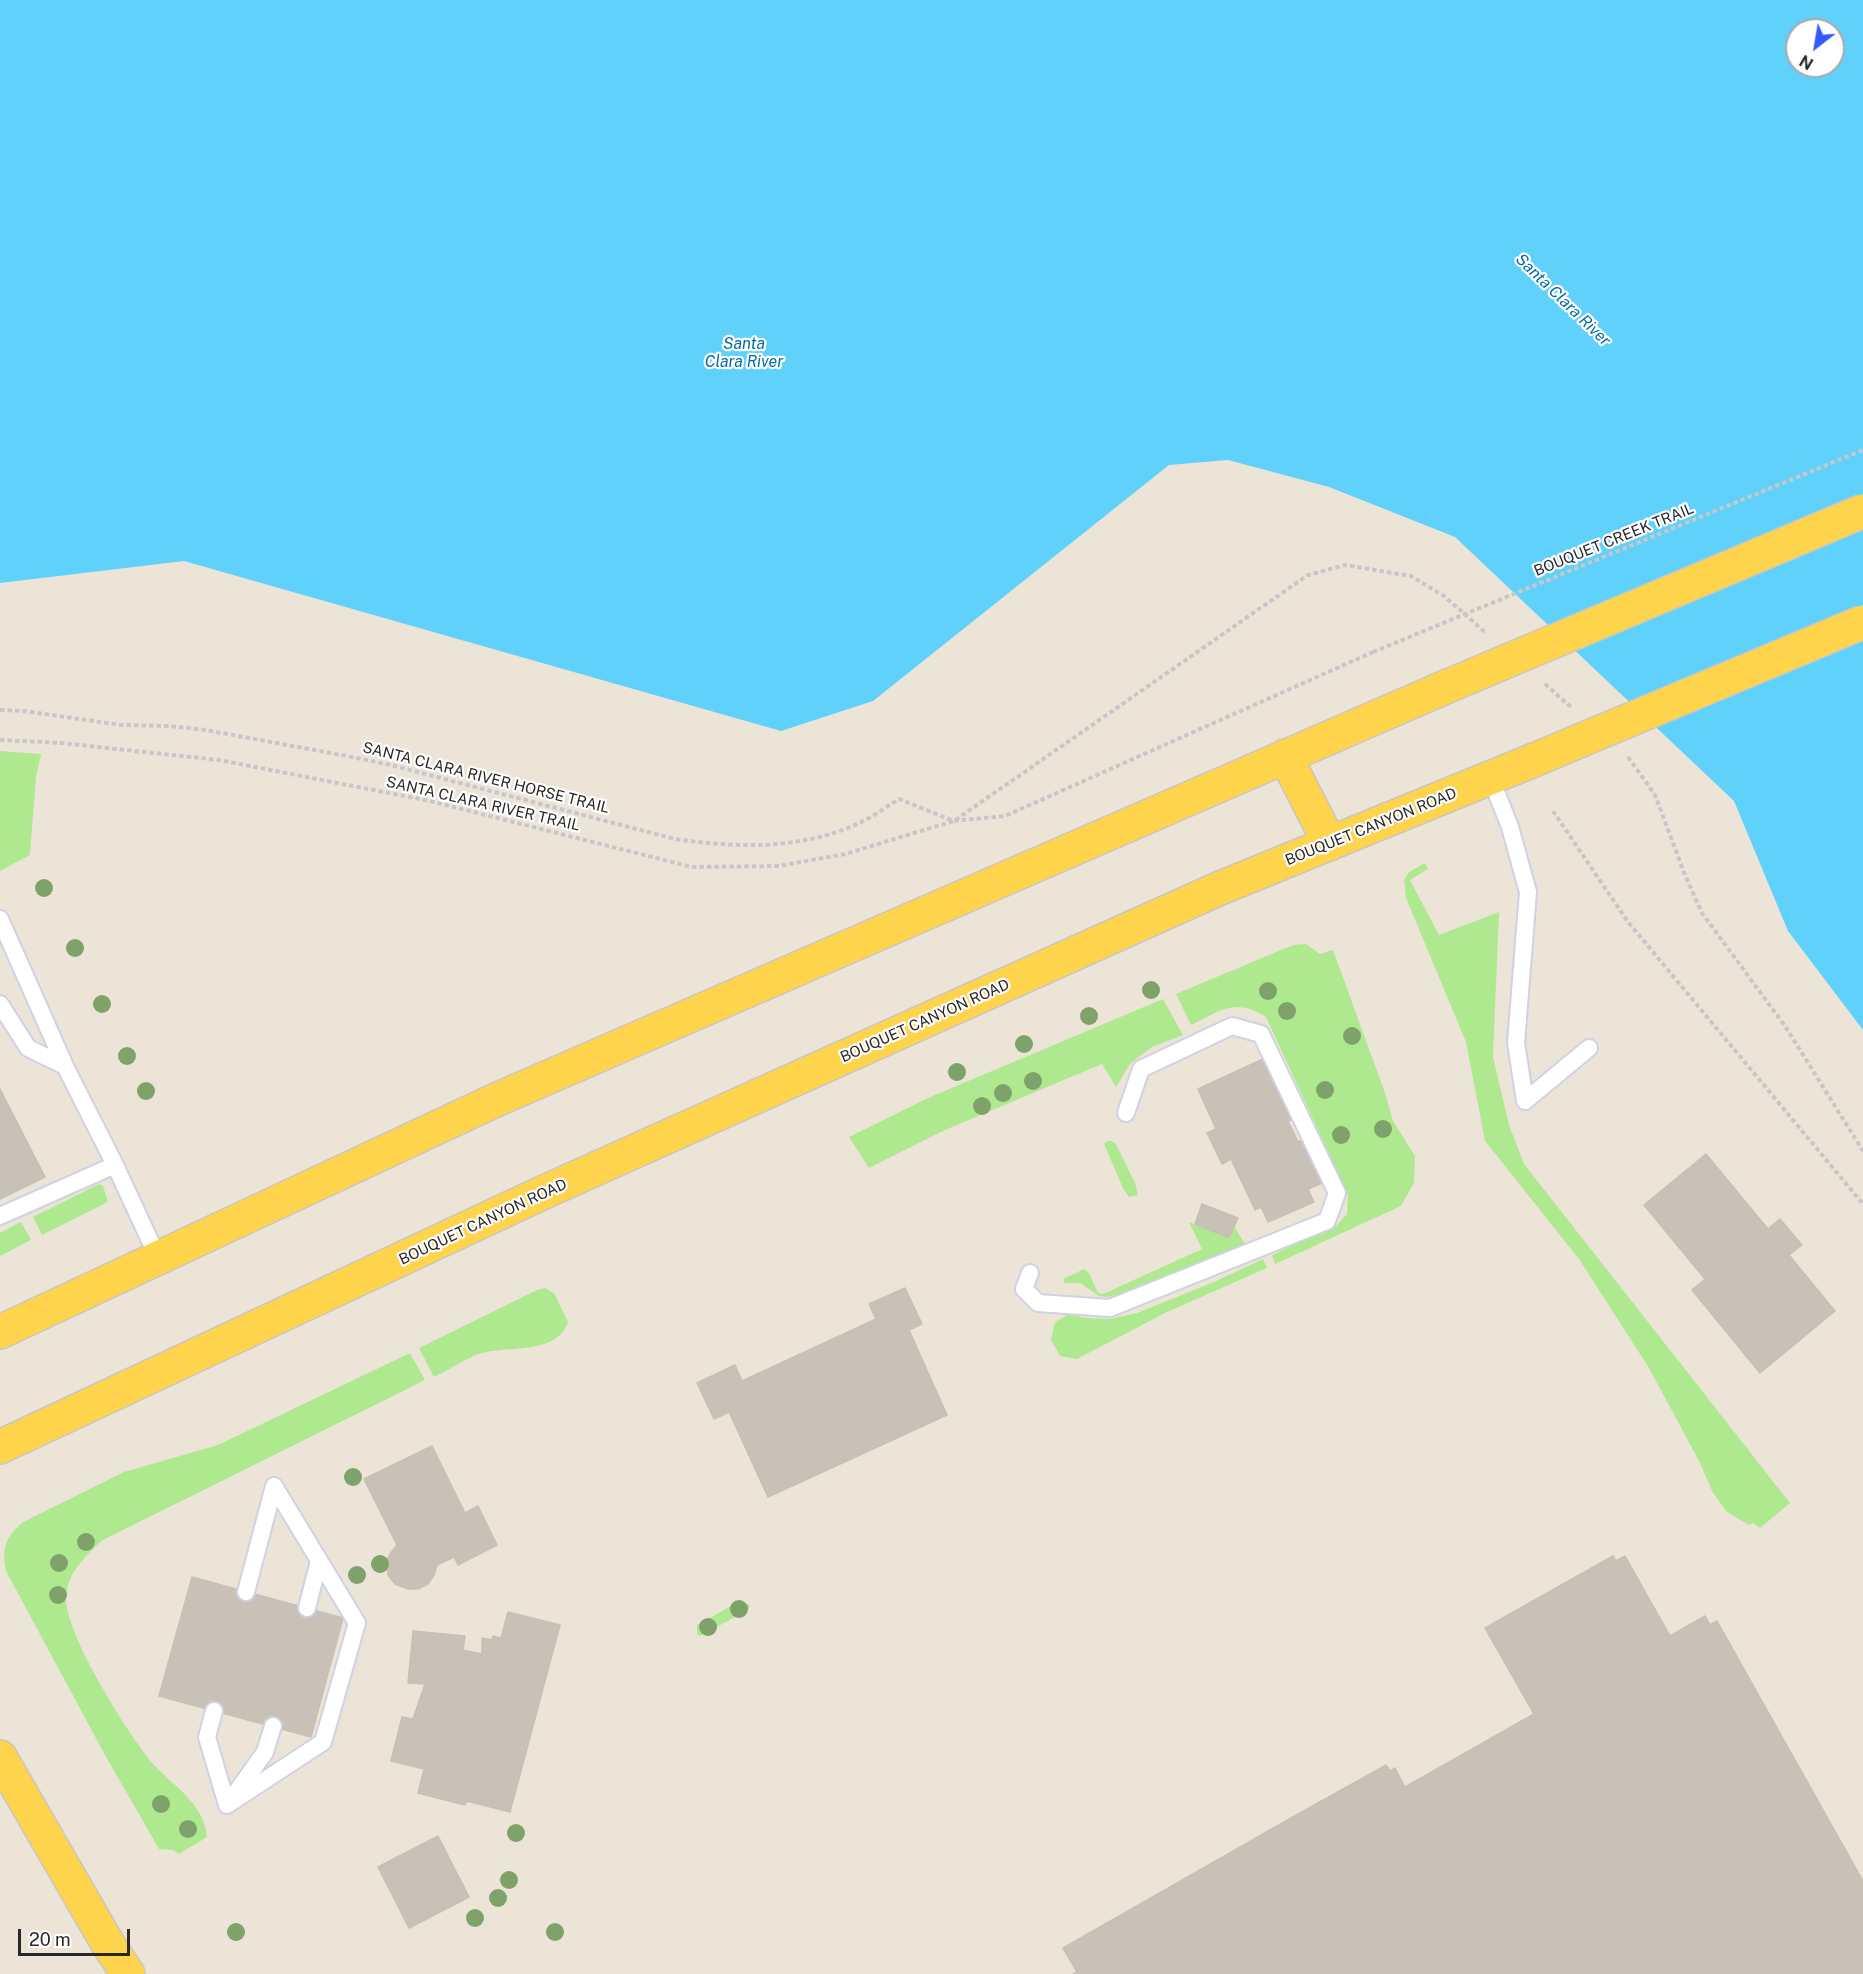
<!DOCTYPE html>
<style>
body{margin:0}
#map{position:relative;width:1863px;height:1974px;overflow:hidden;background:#ede4d8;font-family:"Public Sans",sans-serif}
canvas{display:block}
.north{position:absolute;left:1785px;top:18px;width:60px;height:60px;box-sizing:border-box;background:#fff;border:2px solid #a9a9a9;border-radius:50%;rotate:211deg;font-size:16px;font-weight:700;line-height:24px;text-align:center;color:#282828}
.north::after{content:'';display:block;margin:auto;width:21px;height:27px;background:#3359ff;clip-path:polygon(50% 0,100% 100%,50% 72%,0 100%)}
.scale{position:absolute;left:18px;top:1929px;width:112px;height:27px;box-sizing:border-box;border:3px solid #282828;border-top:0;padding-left:8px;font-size:18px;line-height:21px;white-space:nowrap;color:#282828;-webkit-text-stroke:4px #fff;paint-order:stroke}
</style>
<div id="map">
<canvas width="1863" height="1974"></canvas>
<div class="north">N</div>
<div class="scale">20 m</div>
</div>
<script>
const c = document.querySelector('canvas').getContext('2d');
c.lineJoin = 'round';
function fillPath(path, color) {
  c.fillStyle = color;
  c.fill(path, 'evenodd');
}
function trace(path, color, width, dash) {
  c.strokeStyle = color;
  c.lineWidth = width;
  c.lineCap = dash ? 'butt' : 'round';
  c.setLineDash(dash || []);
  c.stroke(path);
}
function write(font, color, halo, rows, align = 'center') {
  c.font = font + ' "Public Sans",sans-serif';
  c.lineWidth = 4.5;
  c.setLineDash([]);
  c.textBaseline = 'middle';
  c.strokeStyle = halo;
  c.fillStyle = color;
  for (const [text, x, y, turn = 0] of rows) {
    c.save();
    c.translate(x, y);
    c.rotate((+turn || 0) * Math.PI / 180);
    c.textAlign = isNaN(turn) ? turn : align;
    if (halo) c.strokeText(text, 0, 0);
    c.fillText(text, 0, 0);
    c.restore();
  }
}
const green = new Path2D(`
 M 0,751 L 41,754 L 36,777 L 30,855 L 0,871 Z
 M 1425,863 L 1428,869 L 1410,880 L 1439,935 L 1499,912 L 1493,1057 L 1509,1125 L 1524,1164 L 1790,1503 L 1760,1528 L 1753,1523 L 1749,1525 L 1727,1512 L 1713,1493 L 1700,1463 L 1649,1368 L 1579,1259 L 1485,1141 L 1466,1042 L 1406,898 L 1404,880 L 1409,872 Z
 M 1306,944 L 1320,954 L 1333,950 L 1385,1093 L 1393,1121 L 1415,1156 L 1414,1183 L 1401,1206 L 1275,1264 L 1272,1255 L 1337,1225 L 1347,1214 L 1348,1195 L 1266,1017 C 1233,997 1221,1011 1191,1025 L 1176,994 L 1293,945 Z
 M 1163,999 L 1183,1035 L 1152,1047 L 1130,1064 L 1116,1087 L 1102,1064 L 945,1130 L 869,1168 L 849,1137 L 928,1098 Z
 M 1107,1141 L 1111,1141 L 1116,1144 L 1135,1183 L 1138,1195 L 1129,1197 L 1123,1188 L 1104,1144 Z
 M 99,1184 L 103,1186 L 108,1202 L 42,1235 L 33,1217 Z
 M 21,1222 L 31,1240 L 0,1256 L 0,1233 Z
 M 1189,1222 L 1229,1238 L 1234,1226 L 1246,1246 L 1138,1289 L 1108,1297 L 1099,1296 L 1080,1283 L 1065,1283 L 1063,1279 L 1084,1269 L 1089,1273 L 1098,1293 L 1103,1294 L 1202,1249 Z
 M 1263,1259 L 1267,1268 L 1167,1312 L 1077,1359 L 1060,1356 L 1051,1340 L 1055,1322 L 1069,1314 L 1085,1318 L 1109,1319 L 1137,1313 L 1214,1282 Z
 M 545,1288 L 554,1293 L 568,1322 C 556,1357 503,1344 476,1355 C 462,1361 448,1370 434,1377 L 419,1348 L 537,1290 Z
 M 410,1353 L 425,1380 L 101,1541 C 84,1558 67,1573 66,1598 C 65,1634 130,1738 155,1766 C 176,1788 204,1804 207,1837 L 179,1854 L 173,1850 L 159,1849 L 105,1755 L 6,1571 C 2,1548 5,1537 23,1522 L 124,1472 L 218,1445 Z
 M 740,1601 L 750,1605 L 748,1610 L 700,1636 L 697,1634 L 697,1625 Z`);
const water = new Path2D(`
 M 0,0 L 1863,0 L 1863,1030 L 1788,931 L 1734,801 L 1455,537 L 1329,487 L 1228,460 L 1169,465 L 873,701 L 781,731 L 184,561 L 0,583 ZM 1797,30 L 1833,30 L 1833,66 L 1797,66 Z`);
const building = new Path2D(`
 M 1265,1058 L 1299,1117 L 1288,1121 L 1298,1142 L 1303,1140 L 1322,1183 L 1308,1189 L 1314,1202 L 1268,1222 L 1261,1207 L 1255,1210 L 1231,1159 L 1222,1164 L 1207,1133 L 1216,1129 L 1198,1089 Z
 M 0,1089 L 45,1177 L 0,1199 Z
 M 1706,1154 L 1768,1229 L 1780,1219 L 1802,1245 L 1789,1255 L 1835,1311 L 1760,1373 L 1692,1290 L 1705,1279 L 1644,1205 Z
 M 1202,1204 L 1238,1218 L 1229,1238 L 1195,1224 Z
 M 905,1288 L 922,1324 L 909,1330 L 947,1415 L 768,1497 L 729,1412 L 714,1419 L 697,1383 L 735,1365 L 742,1381 L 876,1319 L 869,1304 Z
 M 432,1446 L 465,1513 L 478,1506 L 497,1545 L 458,1565 L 454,1557 L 437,1565 L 434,1575 L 428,1584 L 418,1589 L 408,1589 L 395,1584 L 388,1575 L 386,1562 L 390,1554 L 397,1545 L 364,1479 Z
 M 1613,1556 L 1616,1561 L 1625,1556 L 1670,1636 L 1705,1616 L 1710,1625 L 1717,1621 L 1863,1881 L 1863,1974 L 1073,1974 L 1077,1972 L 1063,1948 L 1284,1822 L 1386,1765 L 1390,1771 L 1395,1768 L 1405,1787 L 1534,1714 L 1485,1628 Z
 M 192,1577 L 343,1618 L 311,1737 L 159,1696 Z
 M 508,1612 L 560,1625 L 510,1812 L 467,1801 L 465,1805 L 418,1793 L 424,1769 L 391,1761 L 402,1717 L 413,1719 L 425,1684 L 408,1683 L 413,1631 L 465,1636 L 463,1650 L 482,1654 L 482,1638 L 492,1640 L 493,1636 L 501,1638 Z
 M 438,1836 L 469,1897 L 409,1928 L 378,1867 Z`);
const path = new Path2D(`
 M 1545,684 L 1571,707
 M 0,710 L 24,711 L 121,725 L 170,726 L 206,730 L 347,756 L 391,765 L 675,839 C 736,848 802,850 859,823 C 873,817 886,807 899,799 L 954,821 L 1005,816 L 1373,652
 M 0,740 L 61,743 L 219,760 L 430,801 L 692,867 L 779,866 L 845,854 L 954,821 L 1308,575 L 1345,565 L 1411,576 L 1444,596 L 1485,632
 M 1628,757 L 1655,795 L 1685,875 L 1702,913 L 1785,1026 L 1863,1151
 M 1553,811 L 1628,922 L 1863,1204`);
const lane = new Path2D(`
 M 1491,779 L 1510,827 L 1528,892 L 1516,1043 L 1525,1101 L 1589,1048
 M 0,919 L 65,1066 L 115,1165 L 158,1258
 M 0,1004 L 28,1048 L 65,1066
 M 0,1216 L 115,1165
 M 1030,1273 L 1024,1289 L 1038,1303 L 1110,1308 L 1327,1221 L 1337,1193 L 1261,1034 L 1232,1026 L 1141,1069 L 1126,1113
 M 246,1592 L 274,1486
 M 307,1608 L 319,1561
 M 214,1711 L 207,1737 L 227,1805
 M 233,1797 L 265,1752 L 273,1726
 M 227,1805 L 323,1742 L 357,1623 L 274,1486`);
const primary = new Path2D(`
 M 1285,756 L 1330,844
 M 0,1332 L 498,1099 L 1448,686
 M 0,1447 L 542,1193 L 1218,889 L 1534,760
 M 0,1757 L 108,1944 L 128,1974`);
const pathBridge = new Path2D(`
 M 1373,652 L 1863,450`);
const primaryBridge = new Path2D(`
 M 1448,686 L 1863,511
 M 1534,760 L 1863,622`);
const trees = [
 [44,888],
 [75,948],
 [1151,990],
 [1268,991],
 [102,1004],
 [1287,1011],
 [1089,1016],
 [1352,1036],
 [1024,1044],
 [127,1056],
 [957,1072],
 [1033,1081],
 [1325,1090],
 [146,1091],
 [1003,1093],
 [982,1106],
 [1383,1129],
 [1341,1135],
 [353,1477],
 [86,1542],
 [59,1563],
 [380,1564],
 [357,1575],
 [58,1595],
 [739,1609],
 [708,1627],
 [161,1804],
 [188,1829],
 [516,1833],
 [509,1880],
 [498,1898],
 [475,1918],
 [236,1932],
 [555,1932]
];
const streetNames = [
 ["BOUQUET CREEK TRAIL",1614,540,-22],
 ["SANTA CLARA RIVER HORSE TRAIL",486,778,14],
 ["SANTA CLARA RIVER TRAIL",483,804,13],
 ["BOUQUET CANYON ROAD",1371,827,-22],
 ["BOUQUET CANYON ROAD",925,1021,-24],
 ["BOUQUET CANYON ROAD",483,1222,-25]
];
const waterNames = [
 ["Santa Clara River",1563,300,44],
 ["Santa",744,344],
 ["Clara River",744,362]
];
fillPath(green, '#aee98f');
fillPath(water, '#60d1fa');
fillPath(building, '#c8c1b8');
trace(building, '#c8c0b2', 1.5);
trace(lane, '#ced2e3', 20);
trace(primary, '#c7c7c7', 36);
trace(path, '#c7c7c7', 4, [4.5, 3]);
trace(lane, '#fff', 16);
trace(primary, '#fed44c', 33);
trace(primaryBridge, '#c7c7c7', 36, []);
trace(pathBridge, '#c7c7c7', 4, [4.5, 3]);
trace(primaryBridge, '#fed44c', 33);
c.fillStyle = '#7fa26b';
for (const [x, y] of trees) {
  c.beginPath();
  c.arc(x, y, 9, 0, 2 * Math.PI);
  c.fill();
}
write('15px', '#282828', '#fff', streetNames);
write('italic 16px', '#006ca5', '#fff', waterNames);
</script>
